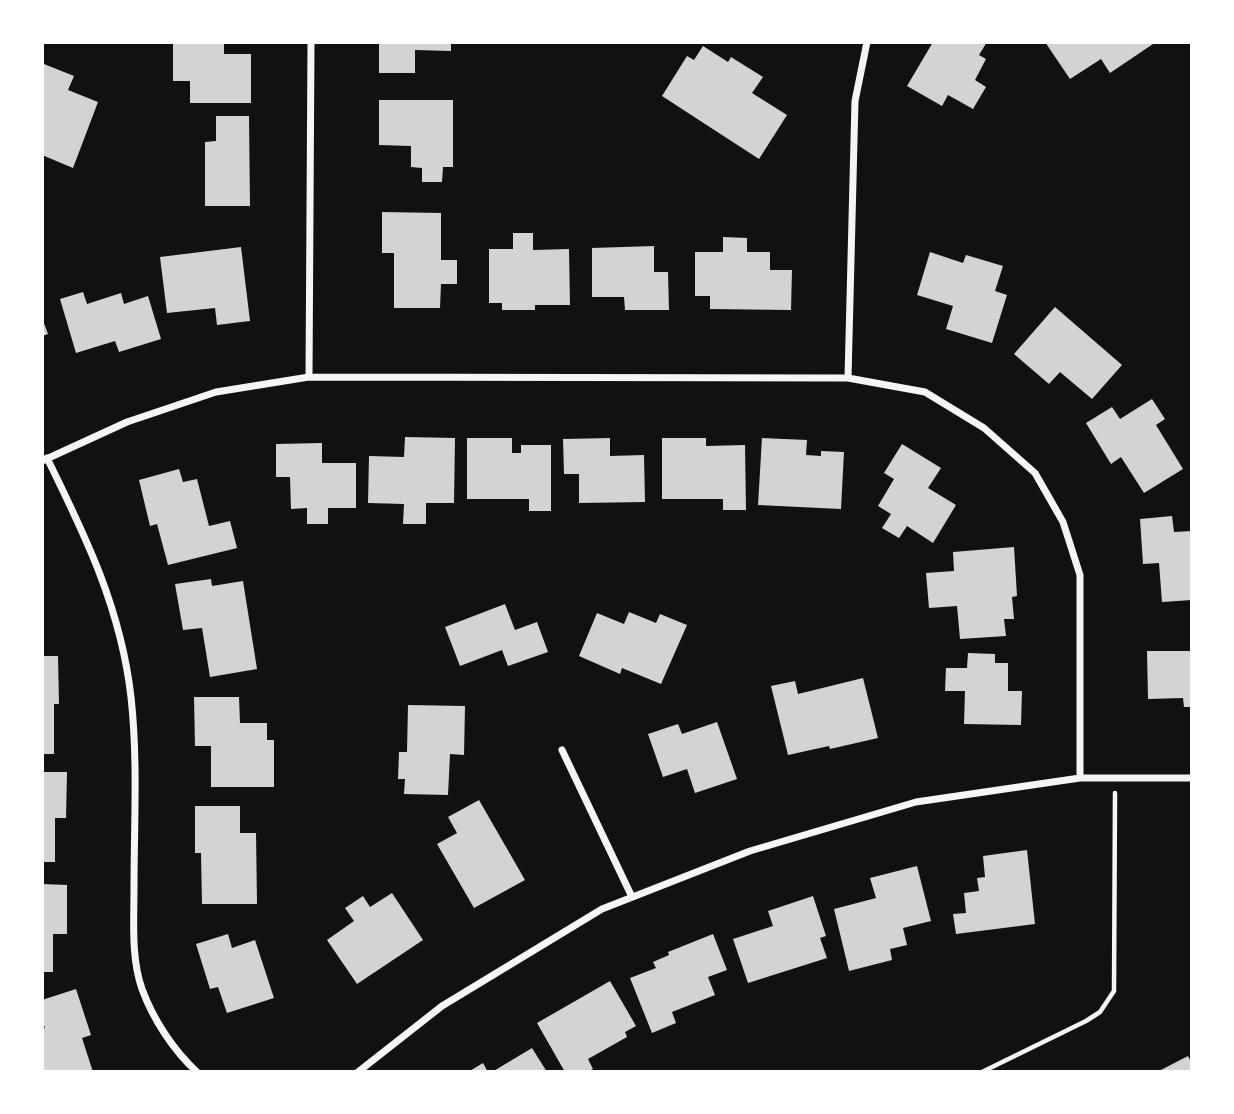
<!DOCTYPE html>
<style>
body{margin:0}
#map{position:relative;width:1234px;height:1114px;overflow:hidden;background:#111;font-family:Poppins,sans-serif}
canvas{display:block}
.frame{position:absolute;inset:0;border:44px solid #fff;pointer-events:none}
</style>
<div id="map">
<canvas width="1234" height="1114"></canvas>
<div class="frame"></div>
</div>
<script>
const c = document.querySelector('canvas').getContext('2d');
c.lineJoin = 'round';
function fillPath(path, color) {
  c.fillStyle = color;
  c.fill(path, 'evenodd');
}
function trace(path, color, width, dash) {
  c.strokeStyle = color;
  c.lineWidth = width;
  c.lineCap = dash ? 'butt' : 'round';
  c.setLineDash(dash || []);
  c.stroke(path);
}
const building = new Path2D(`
 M 173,42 L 224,42 L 224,54 L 251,54 L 251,103 L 190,103 L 190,81 L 173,81 Z
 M 379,42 L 451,42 L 451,51 L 415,50 L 415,73 L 379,73 Z
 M 933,42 L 987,42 L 979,55 L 986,59 L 975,80 L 986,87 L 973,109 L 948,95 L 942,106 L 907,86 Z
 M 1045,42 L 1156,42 L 1110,73 L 1101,59 L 1070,79 Z
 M 703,46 L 728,62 L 731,57 L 763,77 L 752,93 L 787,115 L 759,159 L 662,96 L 687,56 L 694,60 Z
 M 44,64 L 74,76 L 68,90 L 98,102 L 73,168 L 42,155 L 44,113 L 42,69 Z
 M 379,100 L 453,100 L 453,167 L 443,167 L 442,182 L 422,182 L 422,168 L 411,167 L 411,146 L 379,145 Z
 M 216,116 L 249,116 L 250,206 L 205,206 L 205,142 L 216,141 Z
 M 382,212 L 441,213 L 441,260 L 457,260 L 457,284 L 441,284 L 440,308 L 394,308 L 394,253 L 382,253 Z
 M 513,233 L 533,233 L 533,250 L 569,249 L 570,305 L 535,305 L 535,310 L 502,310 L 502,303 L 489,303 L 489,249 L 513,249 Z
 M 723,237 L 747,238 L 747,252 L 770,252 L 770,270 L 792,270 L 791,310 L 710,309 L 710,296 L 695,296 L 695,252 L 723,252 Z
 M 654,246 L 654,272 L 668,272 L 669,310 L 625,310 L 624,297 L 592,297 L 592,248 Z
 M 241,247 L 250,321 L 217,325 L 215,308 L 167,313 L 160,257 Z
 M 930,252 L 963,263 L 966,255 L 1003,266 L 995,291 L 1007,295 L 992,343 L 946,329 L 953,306 L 917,295 Z
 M 83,292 L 87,304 L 121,293 L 124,304 L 148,296 L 161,339 L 119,352 L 115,341 L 76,353 L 60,299 Z
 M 1055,307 L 1122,365 L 1092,399 L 1060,372 L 1049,384 L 1014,354 Z
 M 42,318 L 48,334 L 42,336 Z
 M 1152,399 L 1165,419 L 1156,425 L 1183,469 L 1144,493 L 1121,457 L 1111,464 L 1086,423 L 1112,407 L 1120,419 Z
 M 405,437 L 455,438 L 454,503 L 426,503 L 426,524 L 403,524 L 404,504 L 368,503 L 369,456 L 404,457 Z
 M 467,438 L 512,438 L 512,453 L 521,453 L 521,445 L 551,445 L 551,511 L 529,511 L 529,499 L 467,499 Z
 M 610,438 L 610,456 L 644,455 L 645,502 L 579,503 L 579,474 L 564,474 L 563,439 Z
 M 662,438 L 706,438 L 706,446 L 745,445 L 746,510 L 723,510 L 723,499 L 662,499 Z
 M 762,438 L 807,440 L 806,455 L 821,456 L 821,451 L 844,452 L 841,509 L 758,505 Z
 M 322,443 L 322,463 L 356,463 L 356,508 L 328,508 L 328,524 L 307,524 L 307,508 L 291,509 L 290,477 L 276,477 L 276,444 Z
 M 902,444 L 941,468 L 928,488 L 956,505 L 933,543 L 907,526 L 899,538 L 882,528 L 891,514 L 878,506 L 894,479 L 884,473 Z
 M 179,469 L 183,482 L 197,479 L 209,526 L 230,521 L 237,548 L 168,565 L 157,524 L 150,526 L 139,480 Z
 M 1172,516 L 1174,532 L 1192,531 L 1192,600 L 1162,602 L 1159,563 L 1143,564 L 1140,519 Z
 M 1014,547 L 1017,596 L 1012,597 L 1014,619 L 1004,619 L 1006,636 L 960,639 L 957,606 L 929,608 L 926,573 L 954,571 L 953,552 Z
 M 211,579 L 212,586 L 243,581 L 257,669 L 210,677 L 202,628 L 183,630 L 175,584 Z
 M 505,604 L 515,630 L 537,622 L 548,652 L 508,666 L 502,650 L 460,666 L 445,627 Z
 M 629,612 L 656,623 L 660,614 L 687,625 L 661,684 L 622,668 L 620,674 L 579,656 L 597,613 L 624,624 Z
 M 1147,651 L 1192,651 L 1192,707 L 1184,707 L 1183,698 L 1148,699 Z
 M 968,653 L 995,654 L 995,663 L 1008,663 L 1008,691 L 1022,691 L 1021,725 L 964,724 L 965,691 L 945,691 L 946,668 L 967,668 Z
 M 42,656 L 58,656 L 59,704 L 54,704 L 54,754 L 42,754 Z
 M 863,678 L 878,738 L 830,749 L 829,746 L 788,755 L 771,686 L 795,681 L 798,694 Z
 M 194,697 L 239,697 L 240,723 L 267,723 L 267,740 L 274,740 L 274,787 L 211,787 L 211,746 L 195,746 Z
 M 408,705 L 465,706 L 464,755 L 450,754 L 448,795 L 404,794 L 405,779 L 398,779 L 399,752 L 407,752 Z
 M 717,722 L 737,779 L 695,793 L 687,769 L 663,777 L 648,734 L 678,724 L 682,734 Z
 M 42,772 L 67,772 L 66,818 L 55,818 L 55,862 L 42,862 Z
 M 479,800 L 525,880 L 474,908 L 437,844 L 457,833 L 448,817 Z
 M 195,806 L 240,806 L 240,833 L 256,833 L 257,904 L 202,904 L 201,853 L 195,853 Z
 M 1027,850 L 1035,924 L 956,934 L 953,914 L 966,913 L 964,893 L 979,891 L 977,878 L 985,877 L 983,856 Z
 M 917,866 L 931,921 L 903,928 L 907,945 L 890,949 L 892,960 L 849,971 L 834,909 L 876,898 L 870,878 Z
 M 42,884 L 67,885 L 67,934 L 53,934 L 53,972 L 42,972 Z
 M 392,893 L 423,940 L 357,984 L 327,940 L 354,921 L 345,908 L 363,896 L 370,907 Z
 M 813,896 L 826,936 L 820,938 L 827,958 L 748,983 L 733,939 L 773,926 L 768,911 Z
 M 228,934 L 232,948 L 255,940 L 274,998 L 227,1013 L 218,987 L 210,989 L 196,944 Z
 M 713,934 L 727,970 L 708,977 L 715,995 L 672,1012 L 676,1023 L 652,1033 L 630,978 L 656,968 L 653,962 L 669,955 L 668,952 Z
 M 610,981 L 636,1026 L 625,1032 L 627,1037 L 588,1059 L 593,1069 L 587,1072 L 565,1072 L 537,1023 Z
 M 76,989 L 91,1035 L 82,1038 L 93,1072 L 42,1072 L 42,1029 L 45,1028 L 42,1019 L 42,1000 Z
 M 532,1048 L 547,1072 L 492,1072 Z
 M 1188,1056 L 1192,1064 L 1192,1072 L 1157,1072 Z
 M 483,1063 L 488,1072 L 468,1072 Z`);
const path = new Path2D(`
 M 982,1072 L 1086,1021 L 1100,1012 L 1114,991 L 1115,793`);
const minor = new Path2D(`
 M 309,377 L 311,42
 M 848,378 L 855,101 L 867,42
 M 47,458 C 86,537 121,609 131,697 C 138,760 134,825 134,889 C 134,921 131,958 142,989 C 153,1019 173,1050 197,1072
 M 42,461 L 127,422 L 216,392 L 309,377 L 848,378 L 925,392 L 984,428 L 1035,473 L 1063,522 L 1080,575 L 1080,778
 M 562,750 L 632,897
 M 358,1072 L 442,1006 L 602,909 L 750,851 L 916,802 L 1080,778 L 1192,778`);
fillPath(building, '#d3d3d3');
trace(path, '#f5f5f5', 4.5);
trace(minor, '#f5f5f5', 7);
</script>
